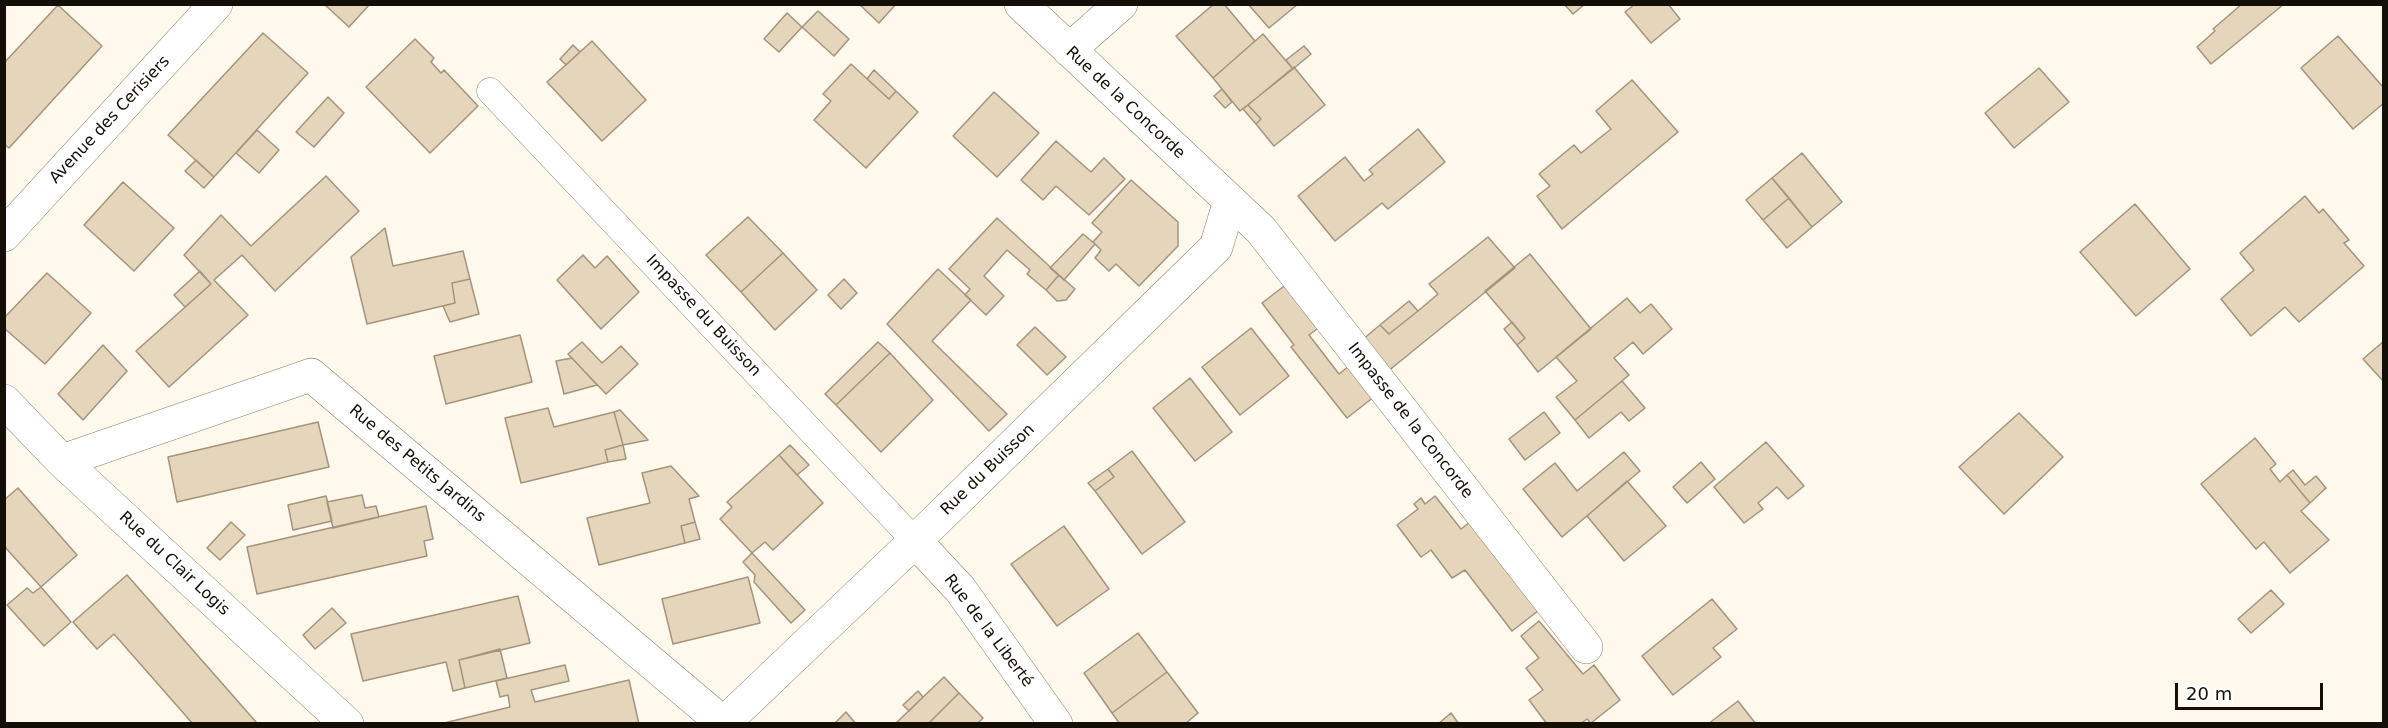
<!DOCTYPE html>
<meta charset="utf-8">
<style>
body{margin:0}
#map{position:relative;width:2388px;height:728px;overflow:hidden;background:#fef8ed;font-family:"DejaVu Sans",sans-serif}
canvas{display:block}
.frame{position:absolute;inset:0;border:6px solid #140f06;pointer-events:none}
.scale{position:absolute;left:2175px;top:683px;width:148px;height:27px;box-sizing:border-box;border:3px solid #140f06;border-top:0;padding-left:8px;font-size:18px;line-height:21px;white-space:nowrap;color:#140f06;-webkit-text-stroke:4px #fff;paint-order:stroke}
</style>
<div id="map">
<canvas width="2388" height="728"></canvas>
<div class="frame"></div>
<div class="scale">20 m</div>
</div>
<script>
const c = document.querySelector('canvas').getContext('2d');
c.lineJoin = 'round';
function fillPath(path, color) {
  c.fillStyle = color;
  c.fill(path, 'evenodd');
}
function trace(path, color, width, dash) {
  c.strokeStyle = color;
  c.lineWidth = width;
  c.lineCap = dash ? 'butt' : 'round';
  c.setLineDash(dash || []);
  c.stroke(path);
}
function write(font, color, halo, rows, align = 'center') {
  c.font = font + ' "DejaVu Sans",sans-serif';
  c.lineWidth = 4.5;
  c.setLineDash([]);
  c.textBaseline = 'middle';
  c.strokeStyle = halo;
  c.fillStyle = color;
  for (const [text, x, y, turn = 0] of rows) {
    c.save();
    c.translate(x, y);
    c.rotate((+turn || 0) * Math.PI / 180);
    c.textAlign = isNaN(turn) ? turn : align;
    if (halo) c.strokeText(text, 0, 0);
    c.fillText(text, 0, 0);
    c.restore();
  }
}
const building = new Path2D(`
 M 324,4 L 370,4 L 349,27 Z
 M 859,4 L 896,4 L 879,23 Z
 M 1214,4 L 1224,4 L 1255,41 L 1213,78 L 1176,36 Z
 M 1248,4 L 1298,4 L 1269,28 Z
 M 1564,4 L 1585,4 L 1573,14 Z
 M 1635,4 L 1668,4 L 1680,19 L 1651,43 L 1625,12 Z
 M 2242,4 L 2284,4 L 2211,64 L 2197,47 L 2215,31 L 2213,29 Z
 M 58,5 L 102,46 L 9,148 L 4,144 L 4,63 Z
 M 818,11 L 849,39 L 834,56 L 802,27 Z
 M 787,13 L 802,27 L 779,52 L 764,39 Z
 M 263,33 L 308,73 L 214,177 L 168,135 Z
 M 1263,34 L 1293,69 L 1240,111 L 1213,78 Z
 M 2338,36 L 2384,88 L 2384,103 L 2353,129 L 2301,68 Z
 M 415,39 L 434,58 L 431,62 L 441,73 L 444,70 L 478,106 L 430,153 L 366,87 Z
 M 592,41 L 646,100 L 602,141 L 547,82 Z
 M 573,45 L 580,52 L 566,65 L 560,59 Z
 M 1304,46 L 1311,54 L 1293,69 L 1286,60 Z
 M 851,64 L 889,99 L 896,91 L 918,112 L 866,168 L 814,120 L 831,101 L 823,94 Z
 M 1294,67 L 1325,105 L 1274,146 L 1256,124 L 1261,119 L 1248,105 Z
 M 2039,68 L 2069,102 L 2014,148 L 1985,113 Z
 M 874,70 L 896,91 L 889,99 L 867,79 Z
 M 1632,80 L 1678,132 L 1562,229 L 1537,196 L 1550,186 L 1539,174 L 1574,145 L 1581,153 L 1611,129 L 1596,111 Z
 M 1222,89 L 1232,102 L 1225,108 L 1214,96 Z
 M 994,92 L 1039,133 L 997,177 L 953,136 Z
 M 328,97 L 344,113 L 314,147 L 296,132 Z
 M 1248,105 L 1261,119 L 1256,124 L 1243,109 Z
 M 1418,129 L 1445,162 L 1388,209 L 1382,203 L 1335,241 L 1298,196 L 1345,157 L 1364,181 L 1373,174 L 1369,170 Z
 M 257,130 L 279,150 L 259,173 L 236,153 Z
 M 1056,141 L 1091,172 L 1104,158 L 1125,179 L 1089,215 L 1056,186 L 1043,200 L 1021,180 Z
 M 1802,153 L 1842,202 L 1812,227 L 1772,178 Z
 M 196,160 L 214,177 L 204,188 L 185,171 Z
 M 326,176 L 359,211 L 275,291 L 242,255 L 214,280 L 248,315 L 169,387 L 136,351 L 211,284 L 184,255 L 221,215 L 251,246 Z
 M 1772,178 L 1789,198 L 1763,220 L 1746,200 Z
 M 1131,180 L 1178,222 L 1178,246 L 1139,286 L 1116,264 L 1109,271 L 1095,258 L 1101,250 L 1093,242 L 1102,232 L 1092,223 Z
 M 123,182 L 174,228 L 134,271 L 84,225 Z
 M 2305,196 L 2319,213 L 2323,209 L 2349,240 L 2344,243 L 2364,266 L 2299,322 L 2285,307 L 2251,336 L 2221,299 L 2254,270 L 2240,253 Z
 M 1789,198 L 1812,227 L 1787,248 L 1763,220 Z
 M 2135,204 L 2190,269 L 2136,316 L 2080,252 Z
 M 748,217 L 783,253 L 741,292 L 706,255 Z
 M 997,218 L 1059,275 L 1046,290 L 1027,274 L 1030,270 L 1007,250 L 984,276 L 1004,296 L 986,315 L 965,295 L 970,289 L 949,269 Z
 M 385,228 L 393,266 L 463,251 L 470,279 L 452,283 L 455,303 L 367,324 L 351,257 Z
 M 1083,234 L 1095,244 L 1064,280 L 1050,268 Z
 M 1488,237 L 1515,268 L 1387,372 L 1362,340 L 1380,325 L 1389,334 L 1418,311 L 1438,294 L 1429,284 Z
 M 783,253 L 817,290 L 775,330 L 741,292 Z
 M 1530,254 L 1591,329 L 1538,372 L 1517,345 L 1525,338 L 1485,291 Z
 M 583,255 L 595,268 L 607,256 L 639,292 L 601,329 L 557,280 Z
 M 938,269 L 971,300 L 932,341 L 1007,414 L 989,431 L 887,324 Z
 M 200,271 L 211,284 L 185,307 L 174,295 Z
 M 47,273 L 91,313 L 45,364 L 4,328 L 4,318 Z
 M 1059,275 L 1075,289 L 1066,300 L 1057,301 L 1046,290 Z
 M 470,279 L 479,314 L 450,322 L 443,306 L 455,303 L 452,283 Z
 M 844,279 L 857,293 L 841,309 L 828,295 Z
 M 1292,280 L 1325,323 L 1309,335 L 1339,374 L 1354,362 L 1379,393 L 1347,418 L 1291,347 L 1294,345 L 1262,303 Z
 M 1627,298 L 1640,313 L 1651,304 L 1672,329 L 1643,354 L 1633,342 L 1614,358 L 1629,375 L 1575,420 L 1556,397 L 1577,381 L 1556,357 Z
 M 1409,301 L 1418,311 L 1389,334 L 1380,325 Z
 M 1512,322 L 1525,338 L 1517,345 L 1504,329 Z
 M 1035,327 L 1066,357 L 1047,375 L 1017,345 Z
 M 1251,328 L 1289,376 L 1240,415 L 1202,367 Z
 M 520,335 L 532,382 L 446,404 L 434,356 Z
 M 2384,341 L 2384,382 L 2363,359 Z
 M 582,342 L 602,363 L 621,346 L 638,364 L 606,394 L 568,354 Z
 M 878,342 L 890,353 L 836,405 L 825,394 Z
 M 103,345 L 127,371 L 83,420 L 58,394 Z
 M 890,353 L 933,400 L 881,452 L 836,405 Z
 M 572,358 L 597,385 L 564,394 L 556,361 Z
 M 1190,378 L 1232,432 L 1195,461 L 1153,408 Z
 M 1622,381 L 1645,408 L 1629,421 L 1621,412 L 1589,438 L 1575,420 Z
 M 548,408 L 554,427 L 614,412 L 623,445 L 605,450 L 608,462 L 521,483 L 505,418 Z
 M 620,410 L 648,440 L 623,445 L 614,412 Z
 M 1544,412 L 1560,433 L 1525,460 L 1509,439 Z
 M 2019,413 L 2063,457 L 2004,514 L 1959,467 Z
 M 318,422 L 329,467 L 177,502 L 168,457 Z
 M 2255,438 L 2276,464 L 2270,469 L 2280,482 L 2287,475 L 2310,503 L 2301,511 L 2329,540 L 2290,573 L 2264,542 L 2256,549 L 2201,484 Z
 M 1766,442 L 1804,486 L 1788,499 L 1777,487 L 1758,503 L 1763,509 L 1744,523 L 1714,487 Z
 M 623,445 L 626,459 L 608,462 L 605,450 Z
 M 790,445 L 809,465 L 797,475 L 779,455 Z
 M 1132,451 L 1185,522 L 1142,554 L 1095,491 L 1114,477 L 1108,469 Z
 M 1624,452 L 1640,471 L 1562,537 L 1523,489 L 1555,463 L 1577,491 Z
 M 779,455 L 823,503 L 773,550 L 765,542 L 752,553 L 720,519 L 732,507 L 727,502 Z
 M 1701,462 L 1715,479 L 1687,503 L 1673,487 Z
 M 671,466 L 699,496 L 689,499 L 695,522 L 681,526 L 685,543 L 599,565 L 587,518 L 650,503 L 642,473 Z
 M 1108,469 L 1114,477 L 1095,491 L 1088,483 Z
 M 2293,470 L 2305,485 L 2316,476 L 2326,488 L 2310,503 L 2287,475 Z
 M 1627,481 L 1666,526 L 1624,561 L 1587,516 Z
 M 18,488 L 77,555 L 41,587 L 4,546 L 4,500 Z
 M 362,495 L 365,508 L 376,506 L 379,517 L 333,528 L 327,502 Z
 M 326,496 L 332,521 L 293,530 L 288,505 Z
 M 1435,496 L 1461,529 L 1470,522 L 1538,611 L 1512,631 L 1465,570 L 1452,578 L 1431,550 L 1421,557 L 1397,525 L 1418,509 L 1414,504 L 1421,498 L 1425,504 Z
 M 426,506 L 433,539 L 424,541 L 427,556 L 257,594 L 247,547 Z
 M 231,522 L 245,535 L 220,560 L 207,548 Z
 M 695,522 L 700,539 L 685,543 L 681,526 Z
 M 1064,526 L 1109,589 L 1057,626 L 1011,564 Z
 M 752,553 L 805,610 L 791,623 L 754,582 L 755,575 L 743,562 Z
 M 127,575 L 256,722 L 254,724 L 193,724 L 114,634 L 97,649 L 73,622 Z
 M 748,577 L 760,623 L 673,644 L 662,599 Z
 M 41,587 L 71,622 L 44,646 L 7,605 L 27,588 L 33,593 Z
 M 2271,590 L 2284,604 L 2251,633 L 2238,619 Z
 M 518,596 L 530,643 L 459,660 L 465,688 L 453,691 L 446,662 L 363,681 L 351,634 Z
 M 1712,599 L 1737,629 L 1713,648 L 1721,657 L 1673,695 L 1642,656 Z
 M 332,608 L 346,623 L 315,649 L 303,635 Z
 M 1539,621 L 1583,674 L 1594,665 L 1620,700 L 1591,723 L 1587,719 L 1580,724 L 1547,724 L 1529,700 L 1543,690 L 1526,668 L 1539,658 L 1521,636 Z
 M 1138,633 L 1167,672 L 1112,713 L 1084,673 Z
 M 500,649 L 507,678 L 465,688 L 459,660 Z
 M 565,665 L 569,681 L 531,690 L 535,702 L 629,680 L 639,724 L 440,724 L 510,707 L 508,695 L 500,697 L 496,681 Z
 M 1167,672 L 1198,713 L 1185,724 L 1120,724 L 1112,713 Z
 M 944,677 L 959,693 L 928,724 L 895,724 Z
 M 918,691 L 923,697 L 909,711 L 903,705 Z
 M 959,693 L 983,718 L 977,724 L 928,724 Z
 M 1738,701 L 1756,724 L 1708,724 Z
 M 846,712 L 856,724 L 834,724 Z
 M 1451,713 L 1459,724 L 1438,724 Z`);
const service = new Path2D(`
 M 490,91 L 915,541`);
const minor = new Path2D(`
 M 1021,4 L 1261,230 L 1586,647
 M 1069,50 L 1121,4
 M 4,235 L 216,4
 M 4,401 L 62,461 L 347,724
 M 62,461 L 311,375 L 723,723
 M 915,541 L 960,589 L 1056,724
 M 723,724 L 915,541 L 1216,247 L 1230,201`);
const streetNames = [
 ["Rue de la Concorde",1125,103,43],
 ["Avenue des Cerisiers",110,120,-47],
 ["Impasse du Buisson",703,316,47],
 ["Impasse de la Concorde",1410,421,52],
 ["Rue des Petits Jardins",417,464,40],
 ["Rue du Buisson",988,470,-44],
 ["Rue du Clair Logis",174,564,43],
 ["Rue de la Liberté",988,631,53]
];
fillPath(building, '#e5d6bb');
trace(building, '#a3947b', 1.5);
trace(service, '#8d7f67', 27);
trace(minor, '#8d7f67', 34);
trace(service, '#fff', 26);
trace(minor, '#fff', 33);
write('16px', '#140f06', '#fff', streetNames);
</script>
